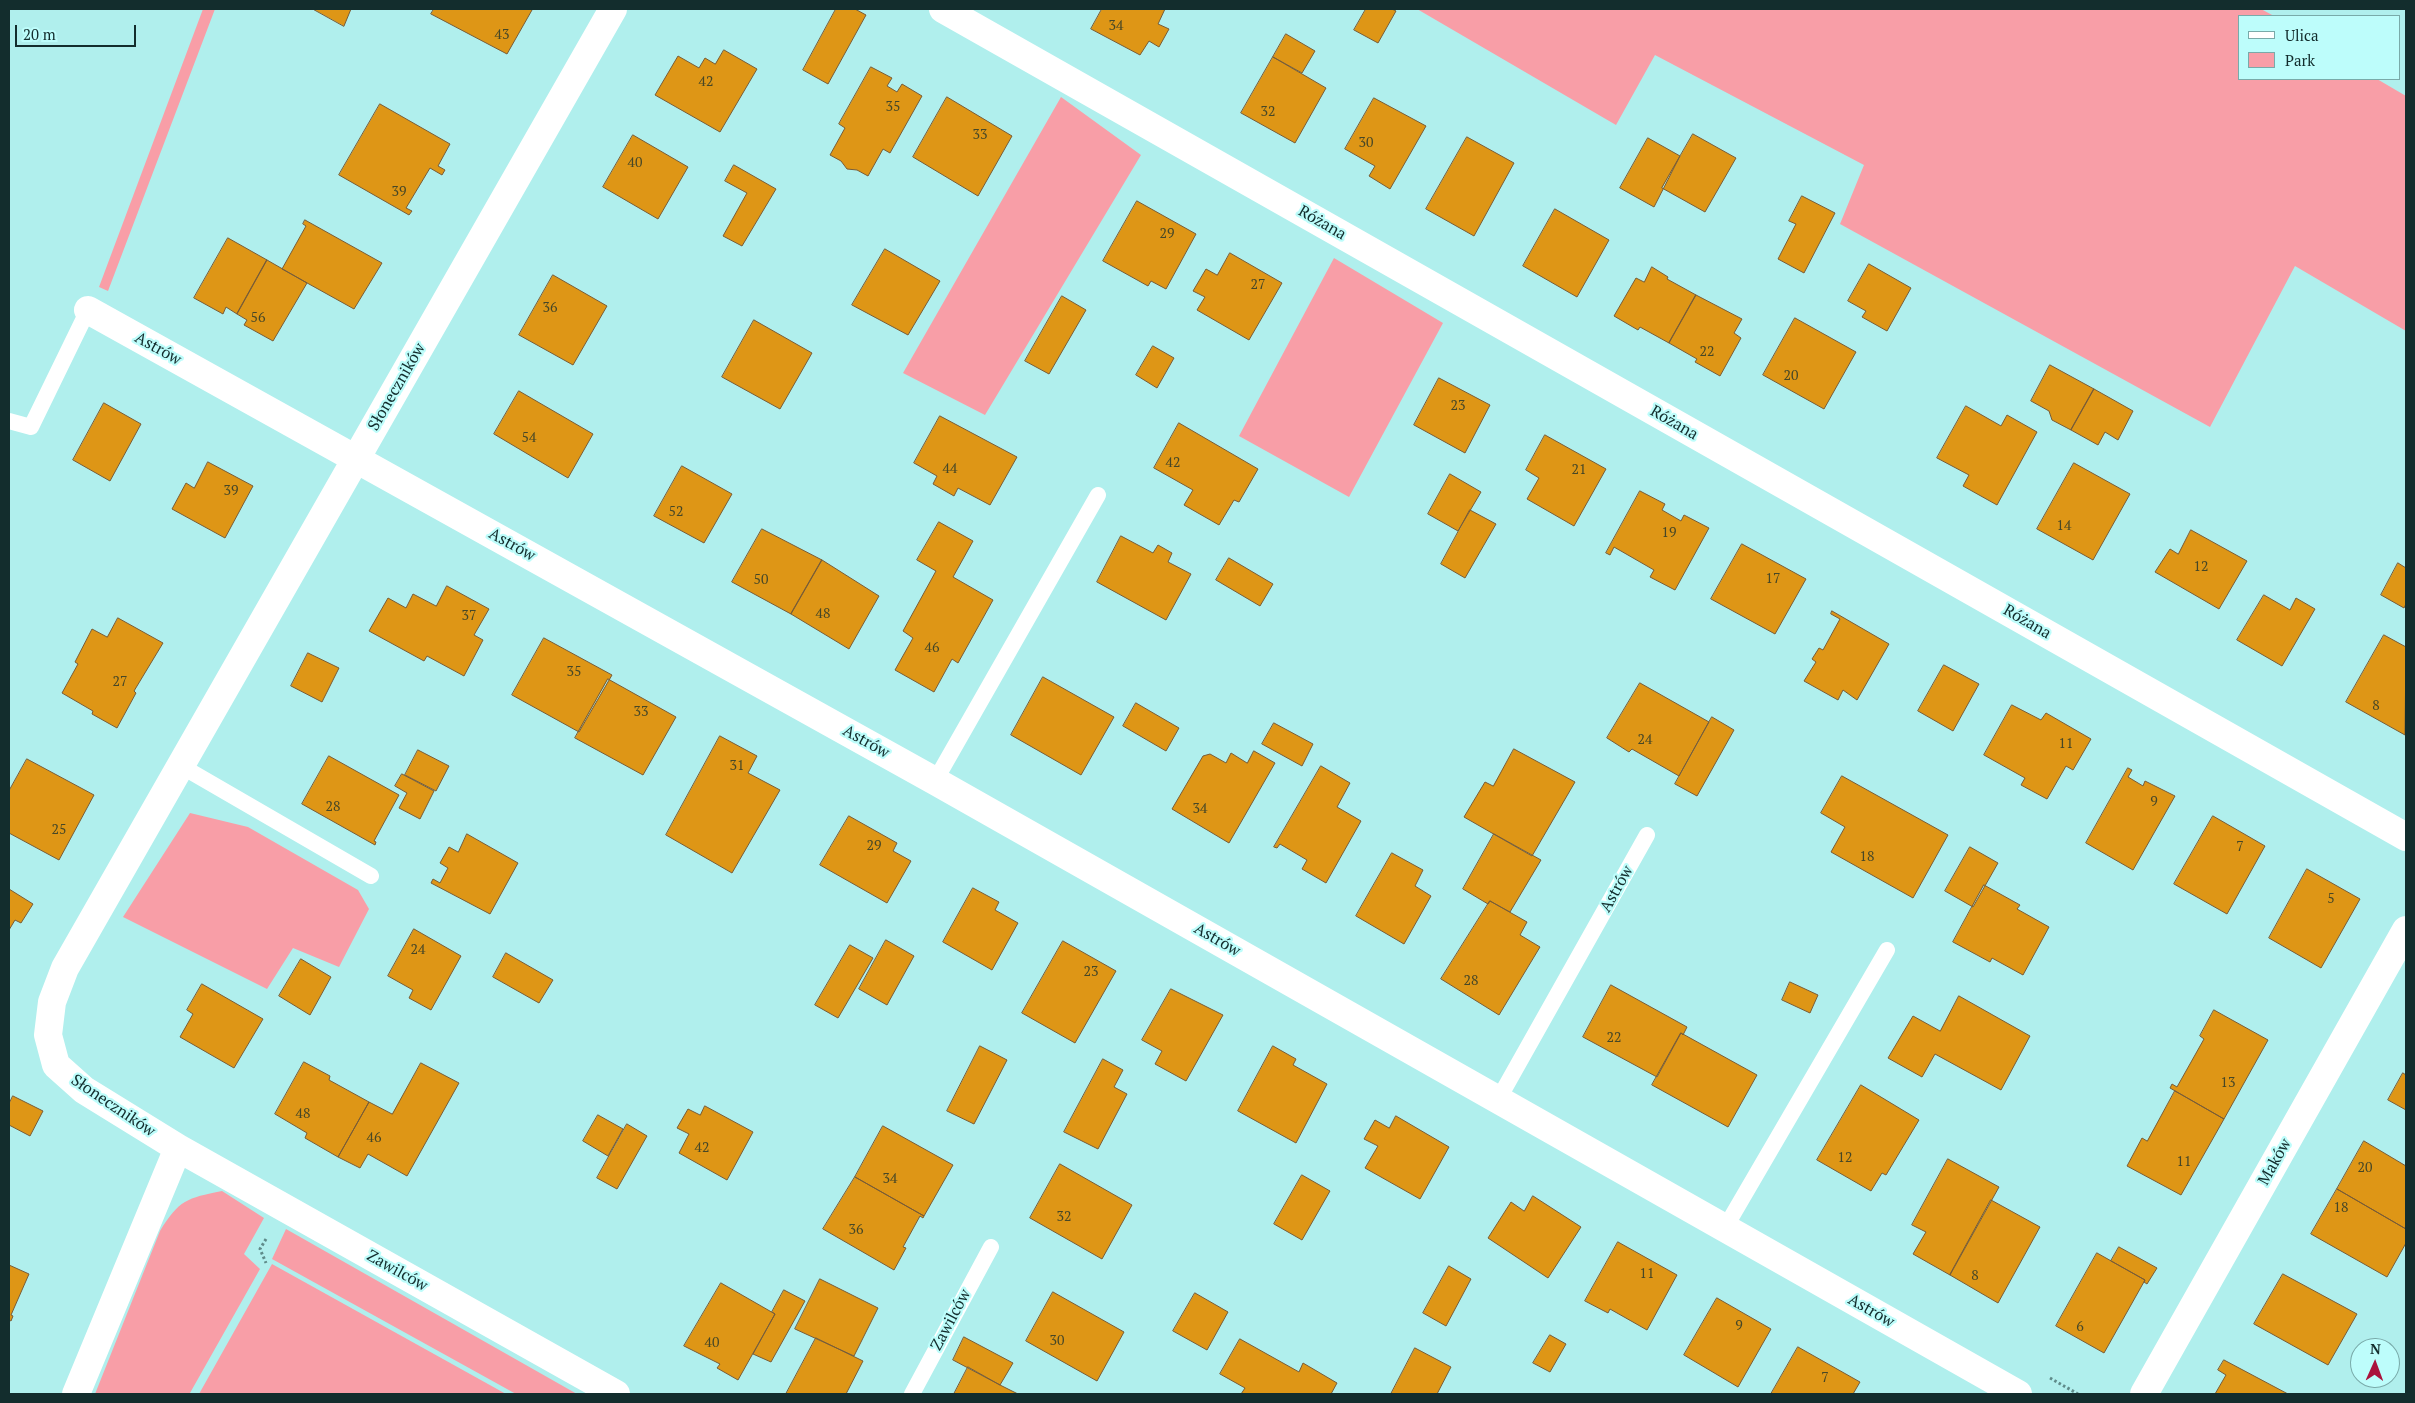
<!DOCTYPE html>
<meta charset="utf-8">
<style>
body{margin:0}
#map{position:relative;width:2415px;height:1403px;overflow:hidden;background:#b0efed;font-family:"PT Serif",serif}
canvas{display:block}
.frame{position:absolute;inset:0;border:10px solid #132d2d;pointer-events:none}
.legend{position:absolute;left:2238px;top:15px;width:162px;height:65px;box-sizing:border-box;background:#bdfdfb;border:1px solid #79aaa9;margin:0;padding:6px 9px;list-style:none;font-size:15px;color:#132d2d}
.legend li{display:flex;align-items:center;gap:10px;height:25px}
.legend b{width:25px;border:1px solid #79aaa9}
.north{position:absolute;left:2350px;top:1338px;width:50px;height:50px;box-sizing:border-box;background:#bdfdfb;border:1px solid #79aaa9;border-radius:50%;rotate:2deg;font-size:14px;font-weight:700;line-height:20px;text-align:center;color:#132d2d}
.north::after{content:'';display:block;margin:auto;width:18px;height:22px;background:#aa133d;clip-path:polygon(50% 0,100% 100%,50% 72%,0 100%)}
.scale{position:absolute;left:15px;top:25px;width:121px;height:22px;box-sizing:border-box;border:2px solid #132d2d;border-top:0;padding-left:6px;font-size:15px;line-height:18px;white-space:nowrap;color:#132d2d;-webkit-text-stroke:4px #bdfdfb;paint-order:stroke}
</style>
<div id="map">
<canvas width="2415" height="1403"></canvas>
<div class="frame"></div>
<ul class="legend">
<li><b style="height:6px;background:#fff"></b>Ulica</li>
<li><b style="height:14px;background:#f89ea7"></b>Park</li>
</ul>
<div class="north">N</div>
<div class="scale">20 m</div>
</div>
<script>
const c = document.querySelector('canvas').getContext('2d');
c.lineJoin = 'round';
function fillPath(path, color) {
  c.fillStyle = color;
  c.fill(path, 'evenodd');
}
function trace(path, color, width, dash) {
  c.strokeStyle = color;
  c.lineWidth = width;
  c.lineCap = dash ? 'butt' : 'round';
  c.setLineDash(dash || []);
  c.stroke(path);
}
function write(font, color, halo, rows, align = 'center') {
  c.font = font + ' "PT Serif",serif';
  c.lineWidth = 4.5;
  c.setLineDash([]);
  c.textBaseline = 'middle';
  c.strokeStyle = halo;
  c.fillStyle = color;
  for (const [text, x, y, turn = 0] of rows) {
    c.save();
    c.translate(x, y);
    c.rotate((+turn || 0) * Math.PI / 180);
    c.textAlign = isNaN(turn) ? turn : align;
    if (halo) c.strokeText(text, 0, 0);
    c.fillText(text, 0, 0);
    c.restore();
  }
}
const green = new Path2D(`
 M 203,9 L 215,9 L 108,291 L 99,287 Z
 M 1417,9 L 2261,9 L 2274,16 L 2239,16 L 2239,79 L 2377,79 L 2406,96 L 2406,331 L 2295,266 L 2210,427 L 1840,224 L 1864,165 L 1655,55 L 1616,125 Z
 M 1061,97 L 1141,155 L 985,415 L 903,373 Z
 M 1334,258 L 1443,323 L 1349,497 L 1239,436 Z
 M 190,813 L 248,827 L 358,890 L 369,909 L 339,967 L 293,948 L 267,989 L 123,917 Z
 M 222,1191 L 264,1218 L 244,1254 L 260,1269 L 190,1393 L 192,1394 L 95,1394 L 160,1231 C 179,1200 187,1198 222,1191 Z
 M 286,1229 L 577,1394 L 516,1394 L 272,1259 Z
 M 272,1264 L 506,1394 L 199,1394 Z`);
const building = new Path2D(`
 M 313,9 L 351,9 L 344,26 Z
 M 434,9 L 530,9 L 532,10 L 507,54 L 431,14 Z
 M 836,9 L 855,9 L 866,15 L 828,84 L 803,70 Z
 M 1102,9 L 1165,9 L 1158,24 L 1169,29 L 1159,47 L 1149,41 L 1140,55 L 1091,29 Z
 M 1366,9 L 1392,9 L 1396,11 L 1378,43 L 1354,30 Z
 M 1286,34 L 1315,51 L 1302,73 L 1273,57 Z
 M 724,50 L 757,69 L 720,132 L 655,95 L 678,56 L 699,68 L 705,58 L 715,64 Z
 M 1273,57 L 1326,88 L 1295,143 L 1241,113 Z
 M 871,67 L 892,78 L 887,86 L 897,92 L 902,84 L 922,96 L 890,153 L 883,149 L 868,176 L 857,170 L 847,169 L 841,161 L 830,155 L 845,128 L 839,124 Z
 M 947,97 L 1012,136 L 978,196 L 913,157 Z
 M 1374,98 L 1426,126 L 1390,189 L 1369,176 L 1375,166 L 1345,149 Z
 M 380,104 L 450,144 L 438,166 L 445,170 L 442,175 L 430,168 L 406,208 L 412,211 L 409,215 L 339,175 Z
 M 1693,134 L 1736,158 L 1705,212 L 1662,188 Z
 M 633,135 L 688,167 L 658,219 L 603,187 Z
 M 1467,137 L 1514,163 L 1474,236 L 1426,209 Z
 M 1648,138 L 1680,156 L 1654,207 L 1620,188 Z
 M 734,165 L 776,189 L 742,246 L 723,236 L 747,193 L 725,181 Z
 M 1802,196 L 1835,213 L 1804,273 L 1778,259 L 1796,224 L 1789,221 Z
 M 1137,201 L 1196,234 L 1166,289 L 1151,281 L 1148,286 L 1103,261 Z
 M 1555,209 L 1609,240 L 1577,297 L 1523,266 Z
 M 305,220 L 382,263 L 354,309 L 282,269 L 306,226 L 303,224 Z
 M 228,238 L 267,260 L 237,314 L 226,307 L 223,314 L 194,298 Z
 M 885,249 L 940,281 L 908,335 L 852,305 Z
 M 1230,253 L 1282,283 L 1249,340 L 1197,310 L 1205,297 L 1193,291 L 1206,269 L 1217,275 Z
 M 267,260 L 307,283 L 273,341 L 244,325 L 247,320 L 237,314 Z
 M 1869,264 L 1911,288 L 1887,331 L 1862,317 L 1866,311 L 1848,301 Z
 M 1652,267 L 1668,277 L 1667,279 L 1696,295 L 1669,343 L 1640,327 L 1638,330 L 1614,316 L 1636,278 L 1644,282 Z
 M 553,275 L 607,306 L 573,365 L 519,335 Z
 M 1696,295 L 1742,319 L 1734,333 L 1741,338 L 1720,376 L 1695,362 L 1697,359 L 1669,343 Z
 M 1062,296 L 1086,310 L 1049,374 L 1025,361 Z
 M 1795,318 L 1856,352 L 1824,409 L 1763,375 Z
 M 754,320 L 812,353 L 780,409 L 722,377 Z
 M 1153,346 L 1174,358 L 1157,388 L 1136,375 Z
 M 2050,365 L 2094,389 L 2071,430 L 2052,420 L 2049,411 L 2031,401 Z
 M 1439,378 L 1490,405 L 1465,453 L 1414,425 Z
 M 2094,389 L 2133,411 L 2118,440 L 2105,432 L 2098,445 L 2071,430 Z
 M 519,391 L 593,434 L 568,478 L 494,434 Z
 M 104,403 L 141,424 L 110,481 L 73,460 Z
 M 1966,406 L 2001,426 L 2007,415 L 2037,432 L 1997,505 L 1963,486 L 1969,475 L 1937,458 Z
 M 940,416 L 1017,457 L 990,505 L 958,488 L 954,496 L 933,484 L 937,476 L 914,463 Z
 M 1179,423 L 1258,469 L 1239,502 L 1234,500 L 1219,525 L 1184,505 L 1193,490 L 1154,468 Z
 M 1545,435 L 1606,469 L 1574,526 L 1527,499 L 1539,478 L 1526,470 Z
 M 208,462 L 253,486 L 225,538 L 172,509 L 186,483 L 194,488 Z
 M 2074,463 L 2130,494 L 2093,560 L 2037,529 Z
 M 682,466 L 732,494 L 704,543 L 654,516 Z
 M 1450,474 L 1481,492 L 1458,531 L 1428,514 Z
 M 1640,491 L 1665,504 L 1662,510 L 1681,521 L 1684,515 L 1709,528 L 1675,590 L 1650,577 L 1654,570 L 1614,547 L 1610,555 L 1606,553 Z
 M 1470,510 L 1496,524 L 1465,578 L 1441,564 Z
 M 939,522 L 973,541 L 953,577 L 993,600 L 958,663 L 952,659 L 934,692 L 895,670 L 913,638 L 903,631 L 936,571 L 917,560 Z
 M 762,529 L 822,560 L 791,614 L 732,582 Z
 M 2191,530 L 2247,561 L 2219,609 L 2155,572 L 2170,549 L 2178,554 Z
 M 1121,536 L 1153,553 L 1158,545 L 1172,553 L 1168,562 L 1191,574 L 1166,620 L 1097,582 Z
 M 1742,544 L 1806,579 L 1775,634 L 1711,599 Z
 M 1229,558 L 1273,584 L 1260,606 L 1216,580 Z
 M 822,560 L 879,596 L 849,649 L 791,614 Z
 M 2398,563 L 2406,568 L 2406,604 L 2404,608 L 2381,595 Z
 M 447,586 L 489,609 L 474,635 L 483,640 L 464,676 L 427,656 L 424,661 L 369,631 L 388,598 L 406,608 L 413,594 L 436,606 Z
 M 2264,595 L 2290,610 L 2296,598 L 2315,609 L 2282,666 L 2237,640 Z
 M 1832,611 L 1889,644 L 1857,700 L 1843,690 L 1838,700 L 1804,681 L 1816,662 L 1812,659 L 1819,648 L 1823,650 L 1840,619 L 1831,614 Z
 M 118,618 L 163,643 L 134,691 L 136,693 L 117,728 L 92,714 L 93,711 L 62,693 L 78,664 L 75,662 L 92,629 L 107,637 Z
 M 2384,635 L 2406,647 L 2405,735 L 2346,702 Z
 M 544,638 L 612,675 L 579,732 L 512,695 Z
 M 308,653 L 339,668 L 322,702 L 291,686 Z
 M 1944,665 L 1979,684 L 1953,731 L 1918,711 Z
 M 1043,677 L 1114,717 L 1081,775 L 1011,735 Z
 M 608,679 L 676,717 L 643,775 L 575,738 Z
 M 1640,683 L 1709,722 L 1679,776 L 1632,749 L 1629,752 L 1607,738 Z
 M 1136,703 L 1179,728 L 1166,751 L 1123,726 Z
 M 2012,705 L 2041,720 L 2046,713 L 2091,739 L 2073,770 L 2066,766 L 2047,799 L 2021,785 L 2025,778 L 1984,755 Z
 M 1712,717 L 1734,730 L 1697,796 L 1675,784 Z
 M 1274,723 L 1313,744 L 1302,766 L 1262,744 Z
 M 720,736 L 757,756 L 748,773 L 780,790 L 732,873 L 666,835 Z
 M 1514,749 L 1575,782 L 1532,856 L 1464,817 L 1485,782 L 1493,786 Z
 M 418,750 L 449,766 L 436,791 L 405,775 Z
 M 1254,751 L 1275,763 L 1229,843 L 1172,809 L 1203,756 L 1210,754 L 1226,763 L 1231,753 L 1247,763 Z
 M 329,756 L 399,795 L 374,841 L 376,842 L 375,845 L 302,804 Z
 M 27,759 L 94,795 L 59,860 L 9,833 L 9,791 Z
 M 1321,766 L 1350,783 L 1337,807 L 1361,821 L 1326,883 L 1302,869 L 1307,860 L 1280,844 L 1277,848 L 1274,847 Z
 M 2128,768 L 2132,770 L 2128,777 L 2143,786 L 2145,781 L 2175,796 L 2133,870 L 2086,843 Z
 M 402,774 L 434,791 L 420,819 L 399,808 L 407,793 L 395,786 Z
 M 1842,776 L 1948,835 L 1913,898 L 1831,852 L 1845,827 L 1821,813 Z
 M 849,816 L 897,843 L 893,851 L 911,861 L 887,903 L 820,865 Z
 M 2213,816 L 2265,846 L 2227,914 L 2174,884 Z
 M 467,834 L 518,863 L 490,914 L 431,883 L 433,879 L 440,883 L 448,868 L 440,863 L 449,847 L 458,852 Z
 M 1494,834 L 1541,860 L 1510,912 L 1490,901 L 1488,904 L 1463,889 Z
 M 1970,847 L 1998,863 L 1973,907 L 1945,891 Z
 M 1392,853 L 1423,870 L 1415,886 L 1431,896 L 1404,944 L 1356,916 Z
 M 2307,869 L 2360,899 L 2321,968 L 2269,938 Z
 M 1984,885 L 2020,905 L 2017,909 L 2049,927 L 2023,975 L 1992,958 L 1990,962 L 1953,942 Z
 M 973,888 L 999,902 L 995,910 L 1018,923 L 992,970 L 943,942 Z
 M 9,889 L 33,904 L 21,923 L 15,920 L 9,930 Z
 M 1490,901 L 1527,922 L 1520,935 L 1540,947 L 1499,1015 L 1441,979 Z
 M 414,929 L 461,956 L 431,1010 L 409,998 L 413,990 L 388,976 Z
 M 886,940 L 914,956 L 887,1005 L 859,989 Z
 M 1063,941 L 1116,971 L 1075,1043 L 1022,1013 Z
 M 850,945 L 873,958 L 838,1018 L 815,1005 Z
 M 506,953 L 553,980 L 539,1003 L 493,977 Z
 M 301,959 L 331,977 L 310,1015 L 279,996 Z
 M 1790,982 L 1818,995 L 1810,1013 L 1782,1000 Z
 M 202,984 L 263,1019 L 234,1068 L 180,1037 L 193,1014 L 187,1010 Z
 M 1611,985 L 1687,1027 L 1683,1035 L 1681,1033 L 1657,1077 L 1583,1037 Z
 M 1171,989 L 1223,1015 L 1186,1081 L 1155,1064 L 1162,1051 L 1142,1040 Z
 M 1959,996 L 2030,1036 L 2001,1090 L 1935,1054 L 1922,1077 L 1888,1058 L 1913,1016 L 1940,1031 Z
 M 2214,1010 L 2268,1040 L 2224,1119 L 2170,1088 L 2172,1084 L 2177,1087 L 2204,1039 L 2200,1036 Z
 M 1681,1033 L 1757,1075 L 1728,1127 L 1652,1085 Z
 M 980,1046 L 1007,1060 L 974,1124 L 947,1111 Z
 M 1273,1046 L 1296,1059 L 1293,1065 L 1327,1084 L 1296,1143 L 1238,1111 Z
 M 1103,1059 L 1123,1070 L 1114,1087 L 1127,1094 L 1098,1149 L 1064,1132 Z
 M 304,1062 L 330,1076 L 329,1080 L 369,1102 L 338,1157 L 305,1138 L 307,1133 L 275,1114 Z
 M 421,1063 L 459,1083 L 407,1176 L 368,1154 L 360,1168 L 338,1157 L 369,1102 L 392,1114 Z
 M 2403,1073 L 2406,1075 L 2406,1110 L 2388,1100 Z
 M 1861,1085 L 1919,1120 L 1886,1175 L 1882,1173 L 1871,1191 L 1817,1160 Z
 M 2175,1091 L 2224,1119 L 2181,1195 L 2127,1166 L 2142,1138 L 2147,1141 Z
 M 13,1096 L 43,1111 L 30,1136 L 9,1125 L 9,1104 Z
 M 705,1106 L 753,1132 L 727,1180 L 679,1153 L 689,1134 L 677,1128 L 688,1109 L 700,1115 Z
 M 598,1115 L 623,1129 L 608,1156 L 583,1141 Z
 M 1396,1116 L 1449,1147 L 1420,1199 L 1365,1168 L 1378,1146 L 1364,1139 L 1375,1120 L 1389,1128 Z
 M 627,1124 L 647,1136 L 617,1189 L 597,1178 Z
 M 883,1126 L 953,1165 L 924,1216 L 855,1177 Z
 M 2364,1141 L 2406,1166 L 2406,1229 L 2337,1189 Z
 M 1948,1159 L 1999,1187 L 1950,1275 L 1913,1254 L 1926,1232 L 1912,1225 Z
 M 1060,1164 L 1132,1205 L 1102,1259 L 1030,1218 Z
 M 1302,1175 L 1330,1191 L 1302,1240 L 1274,1224 Z
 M 855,1177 L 924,1216 L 923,1218 L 920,1216 L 903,1247 L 906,1248 L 894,1270 L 823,1229 Z
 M 2337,1189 L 2406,1229 L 2406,1243 L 2387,1277 L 2311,1234 Z
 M 1533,1196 L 1581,1227 L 1548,1278 L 1488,1238 L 1511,1202 L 1524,1211 Z
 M 1991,1200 L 2040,1227 L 1998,1303 L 1950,1275 Z
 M 1618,1242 L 1677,1275 L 1647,1330 L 1610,1309 L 1608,1313 L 1585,1301 Z
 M 2119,1247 L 2157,1268 L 2147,1284 L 2144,1282 L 2145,1280 L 2111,1261 Z
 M 2097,1253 L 2145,1280 L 2104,1353 L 2056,1326 Z
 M 9,1265 L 29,1274 L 11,1315 L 13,1316 L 11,1321 L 9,1320 Z
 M 1449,1266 L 1471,1279 L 1446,1326 L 1423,1313 Z
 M 2283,1274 L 2357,1314 L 2328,1365 L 2254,1324 Z
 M 820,1279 L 878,1308 L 854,1356 L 795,1329 Z
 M 721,1283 L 775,1314 L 738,1380 L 717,1368 L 720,1364 L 684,1346 Z
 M 784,1290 L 805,1301 L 771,1362 L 753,1354 L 775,1314 L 772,1312 Z
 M 1053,1292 L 1124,1332 L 1097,1381 L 1026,1341 Z
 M 1195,1293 L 1228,1312 L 1207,1350 L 1173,1331 Z
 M 1717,1298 L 1771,1329 L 1738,1387 L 1684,1355 Z
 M 1550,1335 L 1566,1344 L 1550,1372 L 1533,1363 Z
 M 964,1337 L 1013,1363 L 1000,1385 L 953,1360 Z
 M 816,1338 L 863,1361 L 846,1394 L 786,1394 Z
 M 1240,1339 L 1299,1372 L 1303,1363 L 1337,1383 L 1331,1394 L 1241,1394 L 1245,1388 L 1220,1374 Z
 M 1798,1347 L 1860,1382 L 1853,1394 L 1771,1394 Z
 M 1415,1348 L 1451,1367 L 1437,1394 L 1391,1394 Z
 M 2224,1360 L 2288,1394 L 2215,1394 L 2226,1375 L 2218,1370 Z
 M 968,1367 L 1000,1385 L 1018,1394 L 954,1394 Z`);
const path = new Path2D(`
 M 266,1239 L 260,1249 L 266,1263
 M 2050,1378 L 2078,1394`);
const service = new Path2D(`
 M 9,421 L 31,427 L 88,310
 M 181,766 L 371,876
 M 935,781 L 1098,495
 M 1498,1100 L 1647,835
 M 1725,1228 L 1887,950
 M 912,1394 L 991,1247`);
const minor = new Path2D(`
 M 943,9 L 2406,837
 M 88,310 L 935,781 L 2018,1394
 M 178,1148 L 616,1394
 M 76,1394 L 178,1148 L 84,1090 L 56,1065 L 48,1035 L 52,1002 L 65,968 L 613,9
 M 2144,1394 L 2406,930`);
const numberNames = [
 ["34",1116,26],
 ["43",502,35],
 ["42",706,82],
 ["35",893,107],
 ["32",1268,112],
 ["33",980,135],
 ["30",1366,143],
 ["40",635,163],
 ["39",399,192],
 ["29",1167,234],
 ["27",1258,285],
 ["36",550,308],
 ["56",258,318],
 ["22",1707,352],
 ["20",1791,376],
 ["23",1458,406],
 ["54",529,438],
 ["42",1173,463],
 ["44",950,469],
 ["21",1579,470],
 ["39",231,491],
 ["52",676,512],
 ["14",2064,526],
 ["19",1669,533],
 ["12",2201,567],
 ["17",1773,579],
 ["50",761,580],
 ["48",823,614],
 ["37",469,616],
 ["46",932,648],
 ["35",574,672],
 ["27",120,682],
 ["8",2376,706],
 ["33",641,712],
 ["24",1645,740],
 ["11",2066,744],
 ["31",737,766],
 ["9",2154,802],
 ["28",333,807],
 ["34",1200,809],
 ["25",59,830],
 ["29",874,846],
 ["7",2240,847],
 ["18",1867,857],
 ["5",2331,899],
 ["24",418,950],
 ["23",1091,972],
 ["28",1471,981],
 ["22",1614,1038],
 ["13",2228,1083],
 ["48",303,1114],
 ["46",374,1138],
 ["42",702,1148],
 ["12",1845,1158],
 ["11",2184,1162],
 ["20",2365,1168],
 ["34",890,1179],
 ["18",2341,1208],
 ["32",1064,1217],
 ["36",856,1230],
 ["11",1647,1274],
 ["8",1975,1276],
 ["9",1739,1326],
 ["6",2080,1327],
 ["30",1057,1341],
 ["40",712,1343],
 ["7",1825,1378]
];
const streetNames = [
 ["Różana",1322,223,30],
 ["Astrów",158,349,29],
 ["Słoneczników",397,387,-60],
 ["Różana",1674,423,30],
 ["Astrów",512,545,29],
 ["Różana",2027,622,30],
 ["Astrów",866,742,29],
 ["Astrów",1617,889,-61],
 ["Astrów",1217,940,30],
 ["Słoneczników",113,1106,34],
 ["Maków",2275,1162,-61],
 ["Zawilców",397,1271,29],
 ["Astrów",1871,1311,30],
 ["Zawilców",951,1320,-62]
];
fillPath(green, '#f89ea7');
fillPath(building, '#de9616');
trace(building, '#785c37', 1);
trace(path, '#5f8b8a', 3, [2.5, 2.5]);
trace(service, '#fff', 16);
trace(minor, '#fff', 28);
write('14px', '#464727', null, numberNames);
write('16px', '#132d2d', '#bdfdfb', streetNames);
</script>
